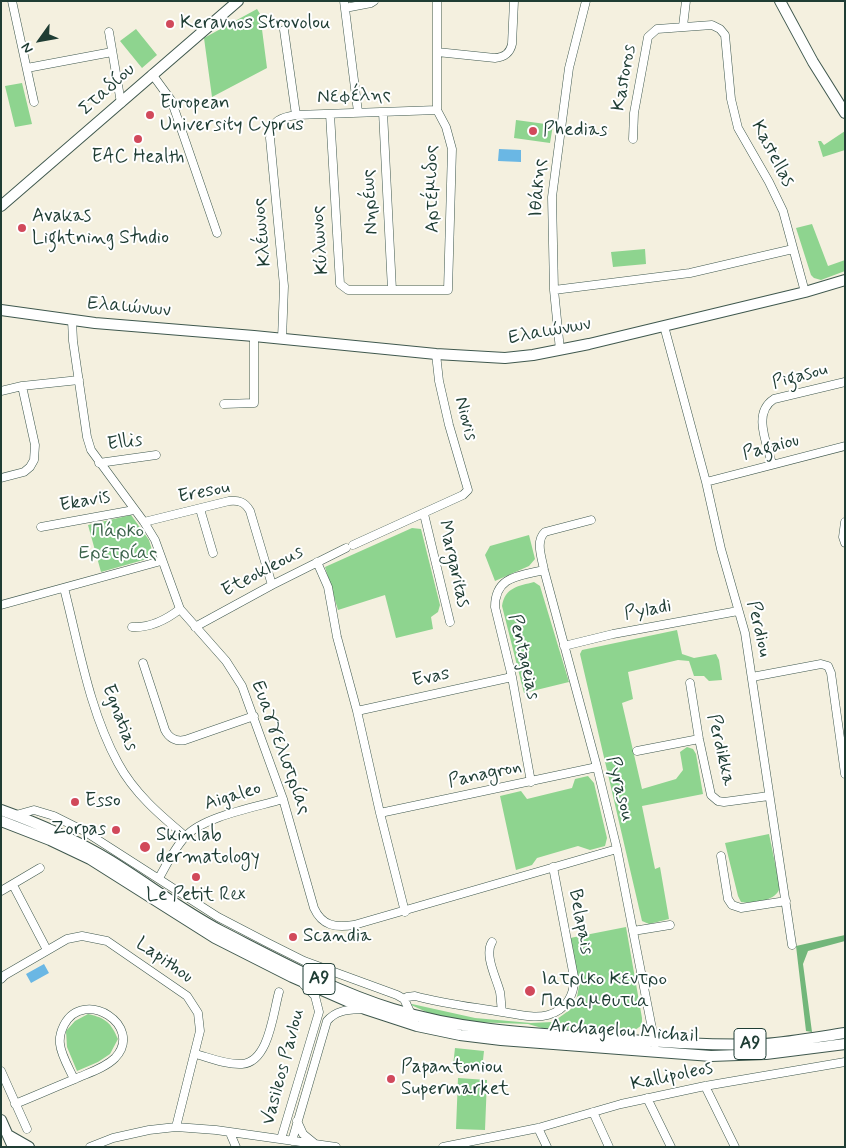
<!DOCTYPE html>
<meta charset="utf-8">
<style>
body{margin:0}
#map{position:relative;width:846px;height:1148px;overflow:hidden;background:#f4f0df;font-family:Mynerve,sans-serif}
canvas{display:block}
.frame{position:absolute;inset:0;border:2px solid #1f3d34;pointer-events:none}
.north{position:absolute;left:15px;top:15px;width:50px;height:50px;-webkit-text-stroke:4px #fff;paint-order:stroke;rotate:238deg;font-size:14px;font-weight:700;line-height:20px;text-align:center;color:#1f3d34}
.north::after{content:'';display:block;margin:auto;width:18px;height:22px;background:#1f3d34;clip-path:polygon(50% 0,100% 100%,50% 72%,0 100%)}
</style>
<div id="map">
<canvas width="846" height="1148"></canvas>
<div class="frame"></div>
<div class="north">N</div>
</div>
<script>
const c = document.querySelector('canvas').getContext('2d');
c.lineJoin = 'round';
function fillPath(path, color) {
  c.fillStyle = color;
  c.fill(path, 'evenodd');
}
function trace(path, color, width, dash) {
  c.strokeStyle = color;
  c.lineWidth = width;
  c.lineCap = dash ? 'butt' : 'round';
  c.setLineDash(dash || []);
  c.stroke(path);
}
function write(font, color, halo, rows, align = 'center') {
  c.font = font + ' Mynerve,sans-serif';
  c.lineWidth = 4;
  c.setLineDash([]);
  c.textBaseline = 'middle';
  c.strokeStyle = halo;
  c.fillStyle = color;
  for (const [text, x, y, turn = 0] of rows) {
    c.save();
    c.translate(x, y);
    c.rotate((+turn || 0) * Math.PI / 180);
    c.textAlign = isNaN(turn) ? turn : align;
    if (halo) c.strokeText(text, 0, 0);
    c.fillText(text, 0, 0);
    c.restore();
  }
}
const green = new Path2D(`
 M 257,9 L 260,14 L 267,68 L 212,97 L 204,38 Z
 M 136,29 L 157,55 L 142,68 L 120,41 Z
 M 22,83 L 32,124 L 15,127 L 5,86 Z
 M 516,120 L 553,125 L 550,143 L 514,138 Z
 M 845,131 L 845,150 L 823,157 L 818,141 L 821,141 L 824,145 Z
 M 812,224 L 828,266 L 845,260 L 845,271 L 821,280 L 814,278 L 811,275 L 796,228 Z
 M 645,249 L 646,264 L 613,267 L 611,252 Z
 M 131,515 L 149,540 L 154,557 L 101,572 L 88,525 Z
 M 412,528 L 421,529 L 440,605 L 438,612 L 431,617 L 433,629 L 396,638 L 385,595 L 338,610 L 325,567 Z
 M 529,535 L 535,559 L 529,566 L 495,581 L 485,555 L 490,546 Z
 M 534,582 L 540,586 L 569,682 L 524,693 L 502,606 C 505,587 519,586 534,582 Z
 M 677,630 L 682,654 L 694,658 L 716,654 L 719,660 L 722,680 L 709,681 L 704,676 L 694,676 L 689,661 L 678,660 L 628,672 L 633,699 L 622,703 L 642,789 L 676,779 L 683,770 L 680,752 L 687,747 L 693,749 L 696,754 L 703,794 L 642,806 L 655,869 L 660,867 L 669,919 L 649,924 L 642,921 L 580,654 L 582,650 Z
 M 588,776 L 594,783 L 607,838 L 605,846 L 590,850 L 578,846 L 537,858 L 532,865 L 516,870 L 500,796 L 521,791 L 527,799 L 572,788 L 575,779 Z
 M 769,834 L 780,887 C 777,901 754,904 741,902 L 738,896 L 725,843 Z
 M 626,927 L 642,1018 L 642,1025 L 631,1033 L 622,1033 L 542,1028 L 528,1024 L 472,1022 L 431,1014 L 411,1005 L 412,1004 L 475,1018 L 531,1023 L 553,1022 L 571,1009 L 577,997 L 579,985 L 570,938 Z
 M 88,1014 C 106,1018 111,1023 118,1039 L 110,1054 L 98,1062 L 77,1071 L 67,1047 L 66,1031 L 75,1021 Z
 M 455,1048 L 484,1051 L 482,1069 L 453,1066 Z
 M 458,1078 L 487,1080 L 485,1130 L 456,1129 Z`);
const forest = new Path2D(`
 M 845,935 L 845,941 L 808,951 L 803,964 L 812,1032 L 806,1031 L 796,946 Z`);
const water = new Path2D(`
 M 499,149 L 521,150 L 521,162 L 498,161 Z
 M 44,964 L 49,973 L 31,983 L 26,974 Z`);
const minor = new Path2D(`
 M 12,1 L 34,102
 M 344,1 L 358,112
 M 345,8 L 371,3 L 374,1
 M 683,26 L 686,1
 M 284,30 L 296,115
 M 109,32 L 121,103
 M 437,52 L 495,58 C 505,57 510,53 512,44 L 514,1
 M 27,68 L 112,52
 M 152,74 L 171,100 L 175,111 L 217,233
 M 383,112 L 392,290
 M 330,114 L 340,284 L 348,290 L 448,290 L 452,149 L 446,127 L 437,110 L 437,1
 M 633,139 L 634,113 L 648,37 L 657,29 L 712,25 L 720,29 L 725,35 L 731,99 L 738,128 L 769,182 L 783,211 L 805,292
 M 554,290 L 690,273 L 793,249
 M 72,320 L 73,341 L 87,437 L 91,450 L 144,522 L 155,540 L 180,609 L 226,661 L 242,686 L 283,799 L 314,908 C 322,926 336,928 354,925 L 617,849
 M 664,326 L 706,482 L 721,549 L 745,633 L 792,945
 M 282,339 L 284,286 L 270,138 C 270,121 282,117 296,115 L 437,110
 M 560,350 L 554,290 L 552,197 L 569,68 L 586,1
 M 1,391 L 22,386 L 79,380
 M 224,404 L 254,403 L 254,336
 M 99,463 L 156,455
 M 772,464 C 767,443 752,413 774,399 L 845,382
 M 1,478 L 24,472 L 30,467 L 34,460 L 35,445 L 22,386
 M 706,482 L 845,446
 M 200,509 L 213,553
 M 424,514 L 450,622
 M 591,520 L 545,532 C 535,541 542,558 544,570 L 597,767 L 617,849 L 655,1044
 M 144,522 L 229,501 C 239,500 245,502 250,511 L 272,585
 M 845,522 L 843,537 L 845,543
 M 41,527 L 134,510
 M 353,545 L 463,495 L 468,490 L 449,425 L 439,381 L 436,354
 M 317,562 L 328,587 L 337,637 L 357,711 L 380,813 L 405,912
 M 64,588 C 79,646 89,710 118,763 C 134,793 160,815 185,836
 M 1,605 L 161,561
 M 132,627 C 150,628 166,620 180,609
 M 195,627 L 272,585 L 346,548
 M 564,646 L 613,634 L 738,611
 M 143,663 L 165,730 C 169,738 176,742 185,740 L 254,716
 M 752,677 L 821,664 L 828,666 L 831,673 L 845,774
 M 690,683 L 699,739 L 711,795 L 718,801 L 724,802 L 769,796
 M 357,711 L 512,677
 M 637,751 L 699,739
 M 531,782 L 512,677 L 495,607 C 495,576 519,576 544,570
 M 380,813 L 597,767
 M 16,815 L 34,810 L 54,816 L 84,831 L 218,917 L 268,943 L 304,961 L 397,995 L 404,999 L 411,1014
 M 721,856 L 728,899 L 732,905 L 741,908 L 786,901
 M 159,878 C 167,864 175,847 186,836 C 204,816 257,807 283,799
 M 13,885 L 47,950
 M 1,891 L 40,868
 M 633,931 L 670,925
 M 492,942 C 484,955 496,977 500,992 C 501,998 501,1005 502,1012
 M 1,979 L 5,975 L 67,939 L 82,936 L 107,941 L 187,996 L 198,1013 L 200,1031 L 176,1127
 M 404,999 L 407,997 L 415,996 C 444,1004 473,1007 502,1012 C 517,1014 534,1019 548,1015 C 566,1010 575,995 574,977 L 553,867
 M 196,1054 C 210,1058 227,1065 242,1064 C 269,1062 273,1013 279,992
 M 1,1071 L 27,1129
 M 705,1086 L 735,1147
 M 647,1098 L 671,1147
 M 15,1104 C 35,1096 55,1087 75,1079 C 88,1073 105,1068 115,1058 C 145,1026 84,987 64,1025 C 61,1031 59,1037 60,1044 C 61,1055 69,1068 74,1079
 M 593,1112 L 609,1147
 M 297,1121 L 303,1134 L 314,1143
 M 538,1128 L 547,1147
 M 230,1133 L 236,1147
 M 281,1139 L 319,1012 L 315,996 L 304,985
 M 292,1141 L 327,1021 C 337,1009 350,1010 364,1009
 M 90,1147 L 113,1138 L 149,1130 L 176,1127 L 216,1130 L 336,1147
 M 443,1147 L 538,1128 L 621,1104 L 705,1086 L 845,1062`);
const major = new Path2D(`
 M 780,1 L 813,62 L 845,113
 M 1,206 L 238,1
 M 1,310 L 95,323 L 254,336 L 436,354 L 505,358 L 533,355 L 589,344 L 805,292 L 845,280
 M 1,810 C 40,824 76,840 111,861 C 148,884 183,911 221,931 C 276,959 334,991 393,1009 C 457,1029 523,1033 589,1037 C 647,1041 706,1046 764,1044 C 791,1042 818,1037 845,1033
 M 1,821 L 50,840 L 90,859 L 215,938 L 292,977 L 365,1009 L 417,1026 L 460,1035 L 501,1040 L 711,1056 L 766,1054 L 845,1044
 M 1,1120 L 13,1147
 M 8,1135 L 29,1147`);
const markers = [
 [170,24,5,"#d1495b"],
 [150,115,5,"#d1495b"],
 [533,131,5,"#d1495b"],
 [138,139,5,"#d1495b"],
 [22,228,5,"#d1495b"],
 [75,802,5,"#d1495b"],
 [116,830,5,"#d1495b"],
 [145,847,6,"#d1495b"],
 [196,877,5,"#d1495b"],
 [293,937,5,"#d1495b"],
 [530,991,6,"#d1495b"],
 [391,1079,5,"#d1495b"]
];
const shields = [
 [319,979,32],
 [750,1044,32]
];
const shieldNames = [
 ["A9",319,979],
 ["A9",750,1044]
];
const poiNames = [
 ["Keravnos Strovolou",180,24],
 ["European",160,104],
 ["University Cyprus",160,126],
 ["Phedias",543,131],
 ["EAC Health",138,158,"center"],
 ["Avakas",32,217],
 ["Lightning Studio",32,239],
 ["Esso",85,802],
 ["Zorpas",106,830,"right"],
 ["Skinlab",156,836],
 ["dermatology",156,858],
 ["Le Petit Rex",196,896,"center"],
 ["Scandia",303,937],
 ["Ιατρικο Κεντρο",541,980],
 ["Παραμθυτια",541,1002],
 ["Papantoniou",401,1068],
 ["Supermarket",401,1090]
];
const streetNames = [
 ["Kastoros",625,78,-80],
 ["Σταδίου",108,90,-42],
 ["Νεφέλης",354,97,-2],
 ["Kastellas",772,154,62],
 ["Ιθάκης",539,188,-86],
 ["Αρτέμιδος",433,189,-91],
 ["Νηρέως",371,202,-93],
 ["Κλέωνος",263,232,-95],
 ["Κύλωνος",321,240,-94],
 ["Ελαιώνων",129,308,5],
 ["Ελαιώνων",550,332,-10],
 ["Pigasou",800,377,-15],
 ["Niovis",465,419,75],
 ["Ellis",125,443,-8],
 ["Pagaiou",771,448,-15],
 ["Eresou",204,493,-11],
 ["Ekavis",85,502,-11],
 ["Margaritas",453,564,77],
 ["Eteokleous",263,572,-28],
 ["Pyladi",648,611,-10],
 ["Perdiou",758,629,77],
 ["Pentageias",523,657,77],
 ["Evas",431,678,-12],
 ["Egnatias",119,718,69],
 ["Ευαγγελιστρίας",280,748,70],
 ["Perdikka",720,750,77],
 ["Panagron",485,775,-12],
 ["Pyrasou",619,789,76],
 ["Aigaleo",233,797,-17],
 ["Belapais",580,922,79],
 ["Lapithou",164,961,35],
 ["Archagelou Michail",624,1032,4],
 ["Vasileos Pavlou",284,1067,-75],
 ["Kallipoleos",672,1077,-12]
];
const parkNames = [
 ["Πάρκο",118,532],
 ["Ερετρίας",118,554]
];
fillPath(green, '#8ed48f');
fillPath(forest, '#72b67a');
fillPath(water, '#6ab7e4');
trace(minor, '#3f584e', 9);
trace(major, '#3f584e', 12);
trace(minor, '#fff', 8);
trace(major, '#fff', 10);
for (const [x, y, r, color] of markers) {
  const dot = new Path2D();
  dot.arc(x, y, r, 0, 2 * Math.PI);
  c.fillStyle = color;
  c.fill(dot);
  trace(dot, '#fff', 2);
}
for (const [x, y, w] of shields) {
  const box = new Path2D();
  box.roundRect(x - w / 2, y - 15.5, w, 31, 4);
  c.fillStyle = '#fff';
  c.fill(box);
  trace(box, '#1f3d34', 1);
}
write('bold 18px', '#1f3d34', null, shieldNames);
write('19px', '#1f3d34', '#fff', poiNames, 'left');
write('19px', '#1f3d34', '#fff', streetNames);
write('19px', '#3b634b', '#fff', parkNames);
</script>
